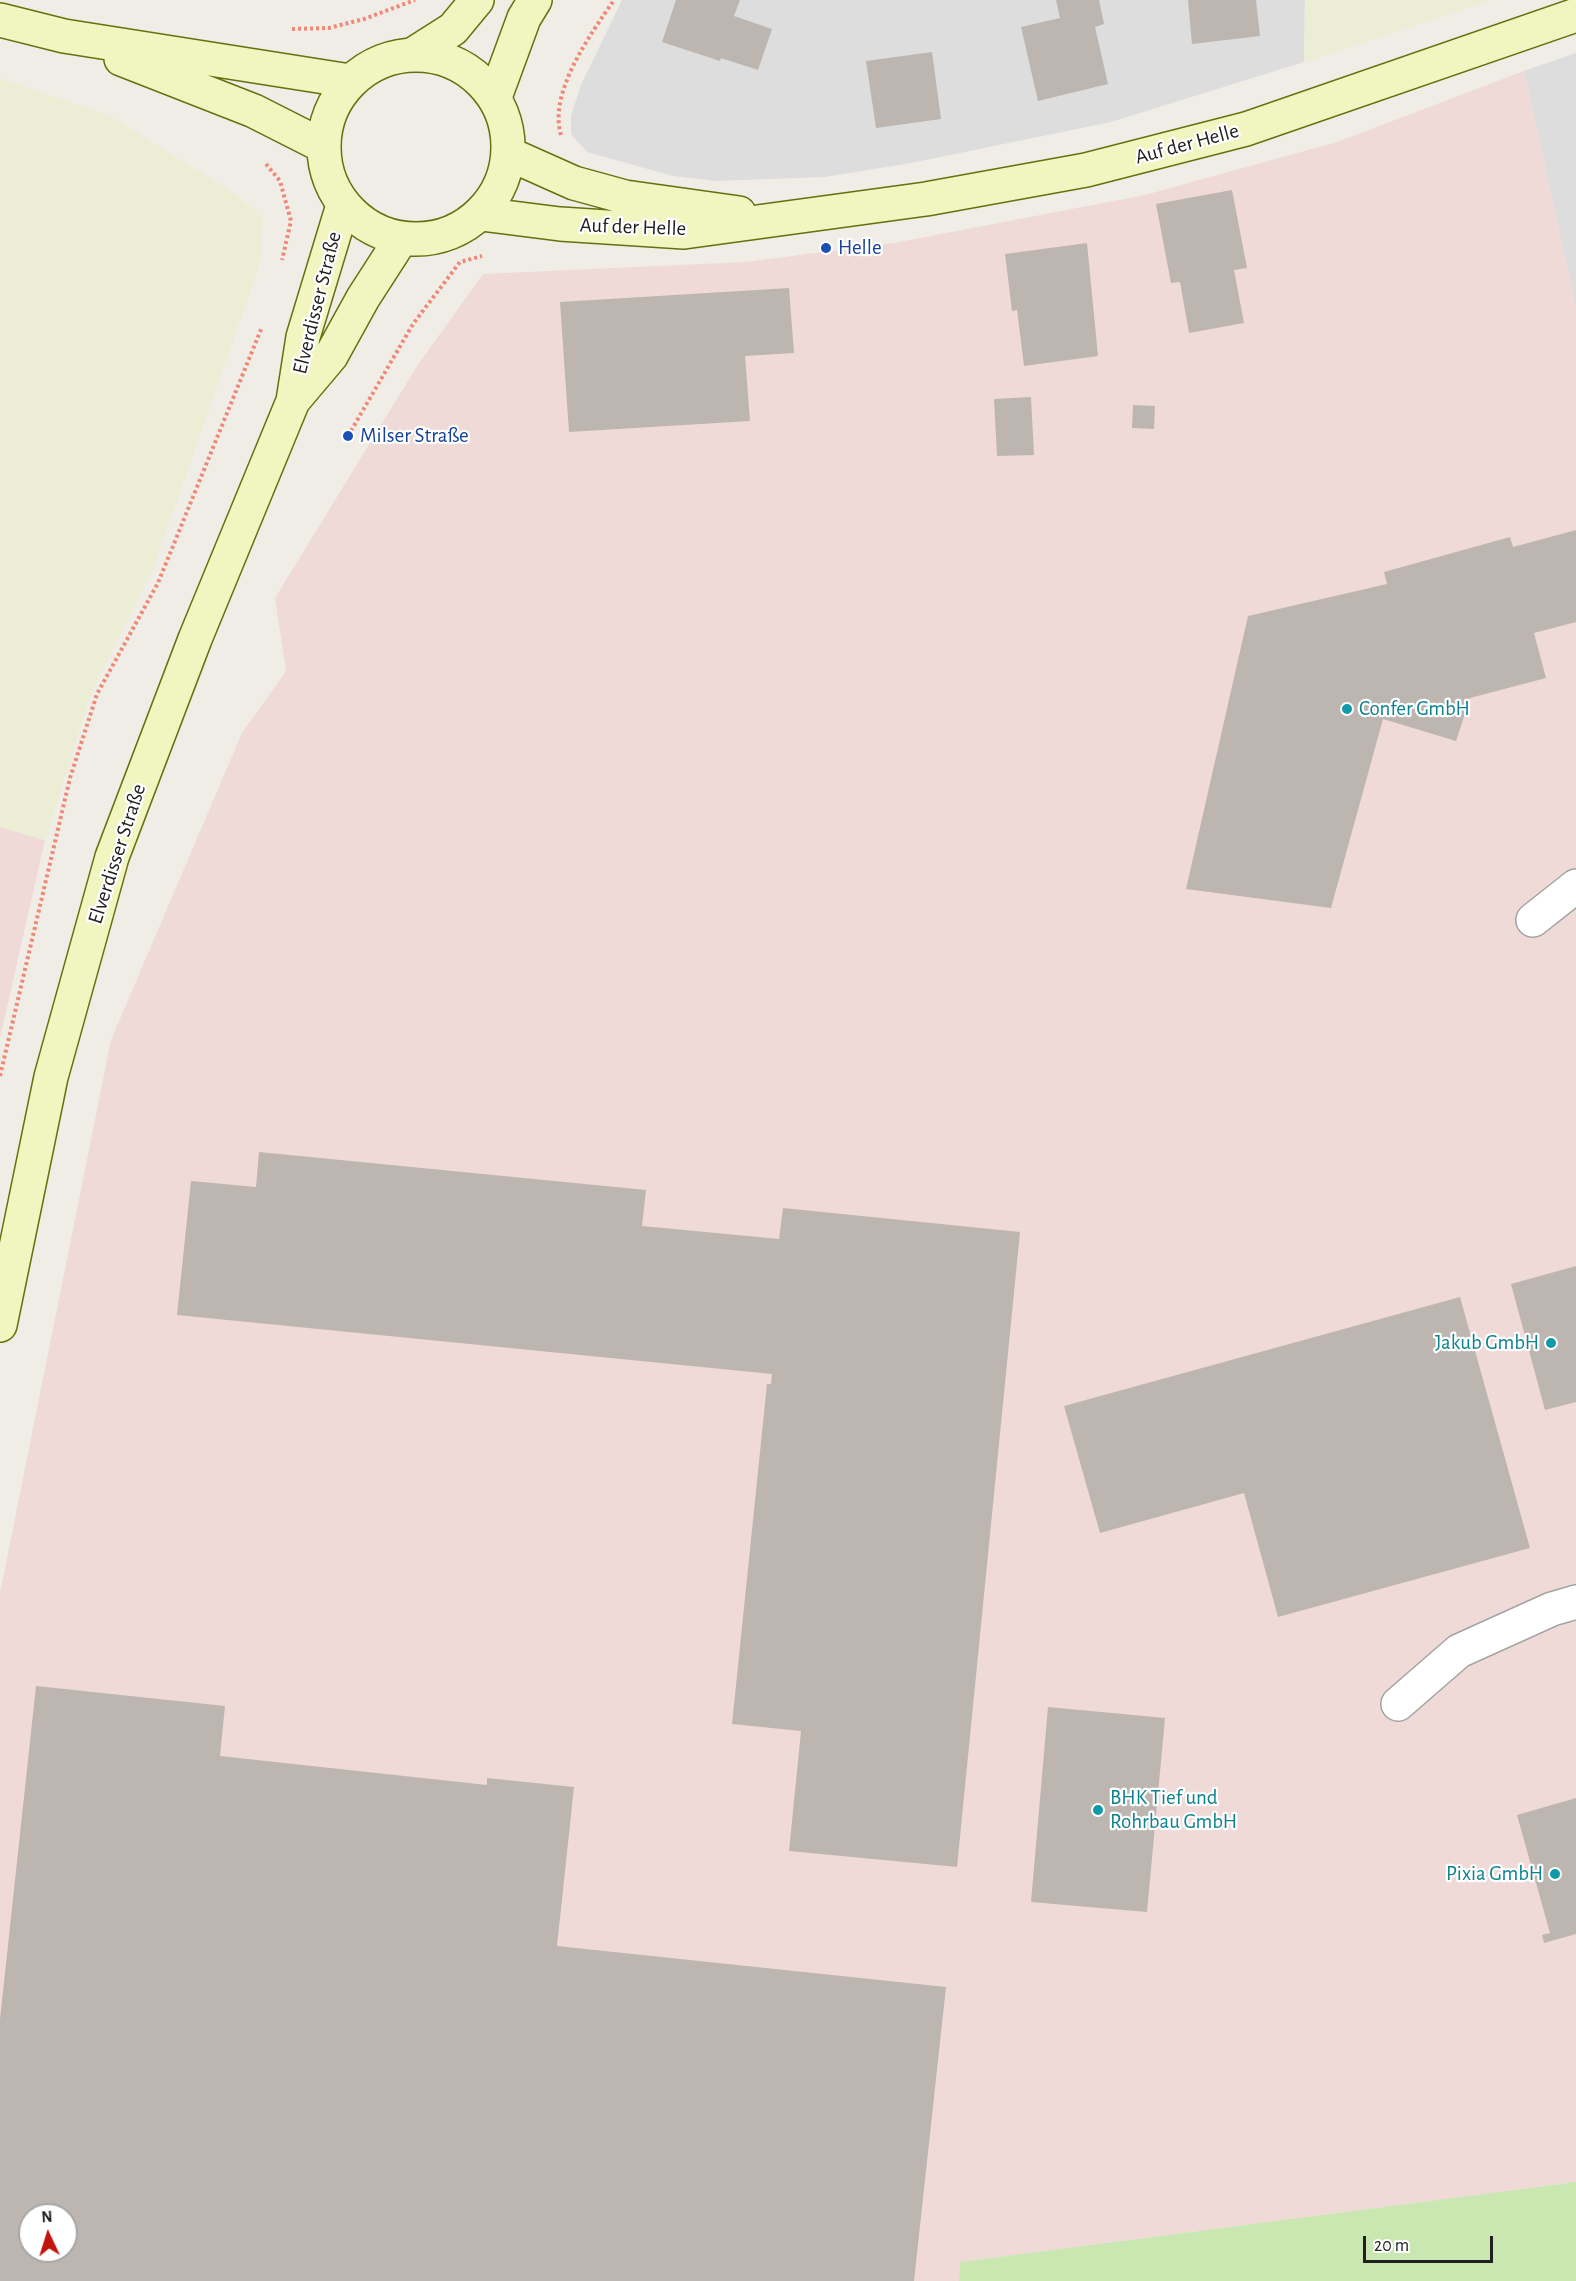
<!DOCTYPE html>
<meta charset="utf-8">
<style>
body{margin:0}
#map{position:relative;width:1576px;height:2281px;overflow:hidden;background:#f0ede7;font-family:"Alegreya Sans",sans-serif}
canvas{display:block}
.north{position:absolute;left:18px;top:2203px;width:60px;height:60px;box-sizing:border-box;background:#fff;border:2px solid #a6a6a6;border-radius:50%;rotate:356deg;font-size:16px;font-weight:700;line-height:24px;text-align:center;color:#202020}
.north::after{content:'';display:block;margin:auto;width:21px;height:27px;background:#c2140e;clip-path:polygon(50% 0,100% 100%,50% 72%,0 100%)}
.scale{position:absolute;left:1363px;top:2236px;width:130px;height:27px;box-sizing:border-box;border:3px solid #202020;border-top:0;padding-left:8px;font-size:18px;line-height:21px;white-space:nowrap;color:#202020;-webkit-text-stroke:4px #fff;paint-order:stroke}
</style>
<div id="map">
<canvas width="1576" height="2281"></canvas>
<div class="north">N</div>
<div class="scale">20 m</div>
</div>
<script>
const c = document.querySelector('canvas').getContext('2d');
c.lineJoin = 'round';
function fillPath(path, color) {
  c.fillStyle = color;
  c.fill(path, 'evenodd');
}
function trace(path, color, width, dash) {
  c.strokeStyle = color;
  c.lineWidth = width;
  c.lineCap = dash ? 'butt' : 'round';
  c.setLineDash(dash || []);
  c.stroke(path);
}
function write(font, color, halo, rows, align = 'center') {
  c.font = font + ' "Alegreya Sans",sans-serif';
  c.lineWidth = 4.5;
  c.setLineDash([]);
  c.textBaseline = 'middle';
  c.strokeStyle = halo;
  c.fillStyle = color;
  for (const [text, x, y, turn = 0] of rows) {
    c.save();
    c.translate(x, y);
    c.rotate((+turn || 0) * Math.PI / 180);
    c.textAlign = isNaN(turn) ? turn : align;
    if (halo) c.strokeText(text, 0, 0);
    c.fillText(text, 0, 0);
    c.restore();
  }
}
const residential = new Path2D(`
 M 622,0 L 1305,0 L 1304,62 L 1111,122 L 911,163 L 825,177 L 715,181 L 673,176 L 587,152 L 571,134 L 571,116 L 581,85 Z
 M 1576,53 L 1576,309 L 1524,71 Z`);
const commercial = new Path2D(`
 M 1524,71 L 1576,309 L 1576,2182 L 960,2262 L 959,2281 L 0,2281 L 0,1593 L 111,1040 L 242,733 L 286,671 L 275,598 L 419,363 L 483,274 L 745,262 L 894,243 L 1145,195 L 1337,142 ZM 30,2215 L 66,2215 L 66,2251 L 30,2251 Z
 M 0,827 L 45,840 L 0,1038 Z`);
const farmland = new Path2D(`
 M 1305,0 L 1491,0 L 1304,62 Z
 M 0,78 L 110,116 L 231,191 L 263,218 L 260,264 L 154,566 L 91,693 L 45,840 L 0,827 Z`);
const grass = new Path2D(`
 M 1576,2182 L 1576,2281 L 959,2281 L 960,2262 Z`);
const building = new Path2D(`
 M 676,0 L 740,0 L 734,16 L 772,29 L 758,70 L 721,58 L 720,61 L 662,42 Z
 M 1056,0 L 1099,0 L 1104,24 L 1095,27 L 1108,84 L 1038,101 L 1021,27 L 1060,18 Z
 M 1188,0 L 1256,0 L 1260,36 L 1192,44 Z
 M 932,52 L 941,119 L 876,128 L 866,61 Z
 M 1232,190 L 1247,268 L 1234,270 L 1244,323 L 1189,333 L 1180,282 L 1171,283 L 1156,204 Z
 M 1087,243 L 1098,356 L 1024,366 L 1017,310 L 1012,311 L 1005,254 Z
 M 789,288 L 794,353 L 745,356 L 750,421 L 569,432 L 560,302 Z
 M 1031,397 L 1034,455 L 997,456 L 994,399 Z
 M 1133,405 L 1155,406 L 1154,429 L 1132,428 Z
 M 1576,530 L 1576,622 L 1534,633 L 1546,678 L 1470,698 L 1456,741 L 1383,719 L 1331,908 L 1186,889 L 1248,616 L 1387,584 L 1384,572 L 1510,537 L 1513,547 Z
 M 259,1152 L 646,1190 L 642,1226 L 779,1239 L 783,1208 L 1020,1232 L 957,1867 L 789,1851 L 801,1731 L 732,1724 L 767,1384 L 771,1384 L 772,1374 L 177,1315 L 191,1181 L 256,1187 Z
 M 1576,1266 L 1576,1402 L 1545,1410 L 1511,1284 Z
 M 1460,1297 L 1530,1548 L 1278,1617 L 1244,1493 L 1100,1533 L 1064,1406 Z
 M 36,1686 L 225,1706 L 220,1756 L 487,1785 L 487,1778 L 574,1787 L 557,1946 L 946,1987 L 914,2281 L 0,2281 L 0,2019 ZM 30,2215 L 66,2215 L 66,2251 L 30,2251 Z
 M 1048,1707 L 1165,1718 L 1147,1912 L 1031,1902 Z
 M 1576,1798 L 1576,1934 L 1544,1943 L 1542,1935 L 1550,1933 L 1517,1815 Z`);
const path = new Path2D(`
 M 292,29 L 329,28 L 364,19 L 415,0
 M 561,135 C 548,92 591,34 614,0
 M 266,164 L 280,181 L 291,221 L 282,260
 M 348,436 L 413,324 L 460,262 L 482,256
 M 0,1076 L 70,778 L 97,694 L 158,583 L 262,327`);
const street = new Path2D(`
 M 1533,920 L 1576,886
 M 1398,1704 L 1459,1651 L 1552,1609 L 1576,1602`);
const secondary = new Path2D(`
 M 0,20 L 64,36 L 350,81
 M324 147a92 92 0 1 1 184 0a92 92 0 1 1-184 0Z
 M 412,55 L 453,29 L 477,0
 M 121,59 L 254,111 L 323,146
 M 495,97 L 524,18 L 535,0
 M 509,154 L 574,183 L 625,197 L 739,213
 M 481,214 L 560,224 L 684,232 L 926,199 L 1086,170 L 1246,129 L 1576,15
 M 293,401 L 331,356 L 363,298 L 401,239
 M 0,1325 L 51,1077 L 112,857 L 195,639 L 293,401 L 303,337 L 343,205`);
const markers = [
 [826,248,6,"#1a4fb4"],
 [348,436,6,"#1a4fb4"],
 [1347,709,6,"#0f9aa8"],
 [1551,1343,6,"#0f9aa8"],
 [1098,1810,6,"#0f9aa8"],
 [1555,1874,6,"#0f9aa8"]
];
const streetNames = [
 ["Auf der Helle",1187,144,-15],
 ["Auf der Helle",633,227,2],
 ["Elverdisser Straße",317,303,-76],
 ["Elverdisser Straße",117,854,-72]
];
const transitNames = [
 ["Helle",838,248],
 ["Milser Straße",360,436]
];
const cultureNames = [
 ["Confer GmbH",1359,709],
 ["Jakub GmbH",1539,1343,"right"],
 ["BHK Tief und",1110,1798],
 ["Rohrbau GmbH",1110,1822],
 ["Pixia GmbH",1543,1874,"right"]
];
fillPath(residential, '#dedddd');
fillPath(commercial, '#efdad8');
fillPath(farmland, '#ebedd4');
fillPath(grass, '#cae6b1');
fillPath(building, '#bdb6b0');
trace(street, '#a4a4a4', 36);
trace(secondary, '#64710d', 36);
trace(path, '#f08878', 4, [3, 3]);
trace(street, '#fff', 33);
trace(secondary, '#f1f5c0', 33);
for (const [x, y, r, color] of markers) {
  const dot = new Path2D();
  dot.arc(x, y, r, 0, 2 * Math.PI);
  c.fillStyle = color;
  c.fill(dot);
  trace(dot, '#fff', 2);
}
write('21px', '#202020', '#fff', streetNames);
write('21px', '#164399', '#fff', transitNames, 'left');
write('21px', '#0d838f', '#fff', cultureNames, 'left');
</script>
